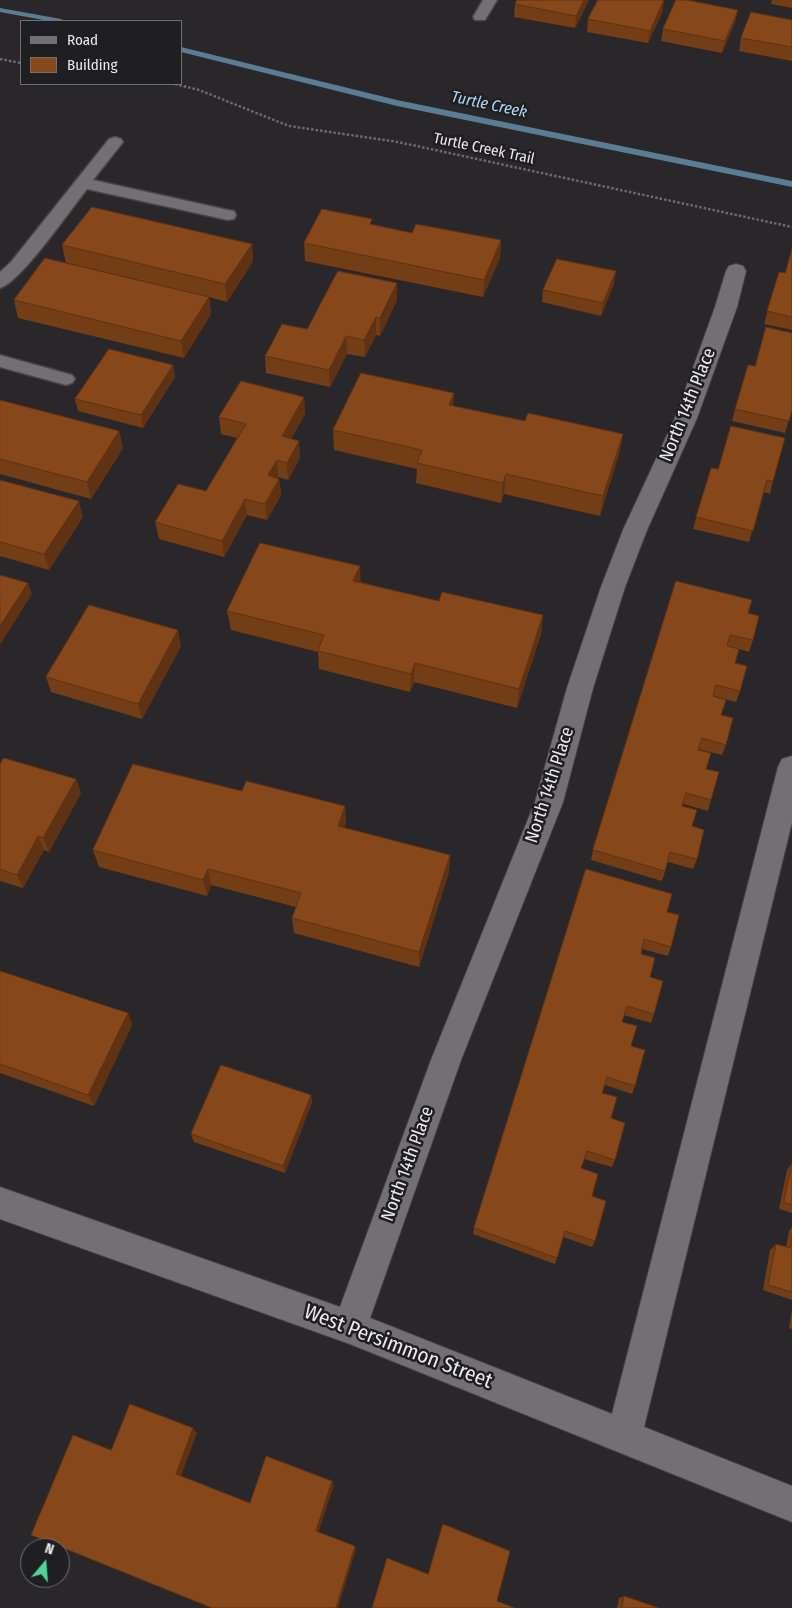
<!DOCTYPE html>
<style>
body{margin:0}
#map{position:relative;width:792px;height:1608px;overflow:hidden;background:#29272a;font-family:"Fira Sans Condensed",sans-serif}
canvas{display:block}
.legend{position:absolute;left:20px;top:20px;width:162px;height:65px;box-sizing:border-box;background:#1f1e20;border:1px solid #706f71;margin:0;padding:6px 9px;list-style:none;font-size:15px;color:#eae8ea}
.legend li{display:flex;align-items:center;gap:10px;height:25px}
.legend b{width:25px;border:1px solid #706f71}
.north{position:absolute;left:20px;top:1538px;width:50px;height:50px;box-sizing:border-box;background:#1f1e20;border:1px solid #706f71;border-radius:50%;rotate:18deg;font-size:14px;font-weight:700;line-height:20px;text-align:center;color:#eae8ea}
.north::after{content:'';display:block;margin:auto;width:18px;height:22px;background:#4cd49b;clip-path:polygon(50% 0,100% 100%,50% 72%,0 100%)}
</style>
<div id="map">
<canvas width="792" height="1608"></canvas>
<ul class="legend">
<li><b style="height:6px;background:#737074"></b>Road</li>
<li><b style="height:14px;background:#86471a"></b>Building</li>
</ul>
<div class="north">N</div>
</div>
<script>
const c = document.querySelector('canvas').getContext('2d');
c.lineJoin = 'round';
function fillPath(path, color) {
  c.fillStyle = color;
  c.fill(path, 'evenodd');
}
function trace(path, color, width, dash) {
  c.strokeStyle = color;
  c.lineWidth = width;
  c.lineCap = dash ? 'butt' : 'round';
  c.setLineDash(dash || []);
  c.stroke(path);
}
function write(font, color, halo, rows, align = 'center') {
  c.font = font + ' "Fira Sans Condensed",sans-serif';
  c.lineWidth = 5;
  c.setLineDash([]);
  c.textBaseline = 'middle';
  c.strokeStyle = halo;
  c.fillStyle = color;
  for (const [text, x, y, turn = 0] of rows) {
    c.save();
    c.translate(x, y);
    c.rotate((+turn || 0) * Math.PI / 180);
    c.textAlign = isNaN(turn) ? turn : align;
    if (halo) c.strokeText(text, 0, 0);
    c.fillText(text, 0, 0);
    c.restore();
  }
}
const stream = new Path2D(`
 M 0,8 L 61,19 L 65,21 L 49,21 L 0,12 Z
 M 181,47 L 397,100 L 792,181 L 792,187 L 397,106 L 181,52 Z`);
const path = new Path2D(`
 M 0,59 L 21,63
 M 175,84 L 199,90 L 289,126 L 398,142 L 792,227`);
const lane = new Path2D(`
 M 483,0 L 497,0 L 485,20 L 475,20 L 473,17 Z
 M 115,137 L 121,139 L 123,142 L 93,180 L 228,210 L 234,211 L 236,215 L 234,219 L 228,220 L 87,189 C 71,209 21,282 0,288 L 0,272 L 11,262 L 109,139 Z
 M 0,355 L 72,375 L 75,379 L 72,383 L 66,385 L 0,367 Z`);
const street = new Path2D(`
 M 736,264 L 743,266 L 746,271 L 737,307 L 697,418 L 647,530 L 625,587 L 593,688 L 563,802 L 461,1060 L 370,1318 L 612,1414 L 778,767 L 782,759 L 792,756 L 792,822 L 644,1427 L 792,1486 L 792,1522 L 350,1344 L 0,1219 L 0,1187 L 340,1307 L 431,1060 L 535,802 L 567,688 L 601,587 L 623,530 L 675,418 L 715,307 L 726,271 L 729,266 Z`);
const wall = new Path2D(`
 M 517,0 L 589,0 L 575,28 L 514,17 L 515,4 Z
 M 664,0 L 662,13 L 648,43 L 587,32 L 588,19 Z
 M 772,0 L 792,0 L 792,8 L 771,4 Z
 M 738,10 L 735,22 L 722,53 L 661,41 L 663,29 Z
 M 792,20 L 792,61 L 739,51 L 741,38 Z
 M 372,225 L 412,233 L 501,240 L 500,258 L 483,297 L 305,261 L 304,243 Z
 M 252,244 L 253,261 L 227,302 L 209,297 L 211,314 L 184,358 L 18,318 L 14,300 L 143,281 L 66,263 L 62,245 Z
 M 792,249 L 792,330 L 764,324 L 779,272 L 785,273 Z
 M 614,284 L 601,316 L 542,302 L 543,290 Z
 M 397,300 L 380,336 L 376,335 L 365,357 L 347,354 L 330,387 L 266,373 L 265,356 L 307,329 Z
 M 173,365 L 175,377 L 143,428 L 78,411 L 75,399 Z
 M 304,397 L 305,414 L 291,439 L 300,458 L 288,480 L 278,477 L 277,478 L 279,479 L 281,495 L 267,520 L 247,515 L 224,557 L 159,539 L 155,522 L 206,491 L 237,438 L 221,434 L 219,417 Z
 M 0,400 L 119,431 L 123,448 L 91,499 L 0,474 Z
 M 453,406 L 525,421 L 623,434 L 619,454 L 600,516 L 504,494 L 501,503 L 416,483 L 417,469 L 334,450 L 333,430 Z
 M 735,409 L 792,410 L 785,433 L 732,421 Z
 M 711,468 L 773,481 L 770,494 L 763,492 L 749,542 L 693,529 Z
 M 0,480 L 83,517 L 49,570 L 0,556 Z
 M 676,581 L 748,613 L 753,640 L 749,652 L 739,649 L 735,663 L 740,691 L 736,702 L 713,696 L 721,715 L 726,745 L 722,755 L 698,749 L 698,750 L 706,769 L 711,800 L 708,811 L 683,804 L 682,806 L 692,826 L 697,859 L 693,869 L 668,862 L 662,881 L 591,860 L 593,850 Z
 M 360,582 L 439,601 L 543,615 L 541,634 L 517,708 L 414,682 L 410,692 L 319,669 L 318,652 L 231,630 L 227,611 Z
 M 181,646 L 142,719 L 51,692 L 46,677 Z
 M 0,764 L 76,779 L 81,793 L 49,852 L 44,850 L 23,888 L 0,881 L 0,882 Z
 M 242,791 L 345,806 L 346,823 L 344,828 L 450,855 L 449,872 L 419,967 L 294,933 L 292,918 L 296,907 L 211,885 L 207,896 L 99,867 L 93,850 Z
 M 586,869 L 667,912 L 671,947 L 668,956 L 642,949 L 641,954 L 650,977 L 654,1014 L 651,1023 L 624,1015 L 622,1022 L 631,1046 L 635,1086 L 632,1094 L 605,1085 L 602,1093 L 611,1118 L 615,1160 L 612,1167 L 584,1159 L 581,1168 L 592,1196 L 595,1241 L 592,1247 L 563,1237 L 555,1264 L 473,1234 L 474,1228 Z
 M 0,971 L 128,1013 L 132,1025 L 94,1106 L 0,1073 Z
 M 311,1095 L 312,1102 L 285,1173 L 194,1142 L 191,1134 Z
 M 792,1163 L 792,1213 L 779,1209 L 787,1170 Z
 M 792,1227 L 792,1300 L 763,1290 L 770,1250 L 776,1244 L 786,1247 L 789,1231 Z
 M 792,1310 L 792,1329 L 789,1328 Z
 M 624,1596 L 659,1608 L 617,1608 L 619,1598 Z`);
const shadedWall = new Path2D(`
 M 584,0 L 589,0 L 575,28 L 576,16 Z
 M 664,0 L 662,13 L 648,43 L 650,31 Z
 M 738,10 L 735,22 L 722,53 L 725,41 Z
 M 501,240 L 500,258 L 483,297 L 484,280 Z
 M 252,244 L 253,261 L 227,302 L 225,284 Z
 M 616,271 L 614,284 L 601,316 L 603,303 Z
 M 397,283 L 397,300 L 380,336 L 380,318 Z
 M 209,297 L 211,314 L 184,358 L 181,341 Z
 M 376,317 L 376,335 L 365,357 L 364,340 Z
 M 346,336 L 347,354 L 330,387 L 329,370 Z
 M 173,365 L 175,377 L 143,428 L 141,415 Z
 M 454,393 L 453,414 L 449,405 Z
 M 304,397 L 305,414 L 283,453 L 282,436 Z
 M 119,431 L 123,448 L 91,499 L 87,482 Z
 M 623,434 L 619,454 L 600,516 L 603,496 Z
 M 299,441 L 300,458 L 288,480 L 287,463 Z
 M 277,460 L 278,477 L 270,492 L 268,475 Z
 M 506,474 L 504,494 L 501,503 L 503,483 Z
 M 279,479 L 281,495 L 267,520 L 265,504 Z
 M 245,499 L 247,515 L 224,557 L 222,541 Z
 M 79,501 L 83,517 L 49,570 L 44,554 Z
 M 360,566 L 361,586 L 353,581 Z
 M 28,583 L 32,594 L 0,645 L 0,626 Z
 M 543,615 L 541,634 L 517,708 L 519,689 Z
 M 178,630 L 181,646 L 142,719 L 138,704 Z
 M 415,663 L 414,682 L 410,692 L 411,674 Z
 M 76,779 L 81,793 L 49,852 L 43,838 Z
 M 345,806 L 346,823 L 339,843 L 338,826 Z
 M 38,836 L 44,850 L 23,888 L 17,875 Z
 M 450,855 L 449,872 L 419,967 L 419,952 Z
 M 208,869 L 211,885 L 207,896 L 203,880 Z
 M 128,1013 L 132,1025 L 94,1106 L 88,1095 Z
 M 311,1095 L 312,1102 L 285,1173 L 283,1166 Z
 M 193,1428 L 197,1433 L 180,1479 L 176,1474 Z
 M 332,1481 L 334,1485 L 318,1534 L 316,1531 Z
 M 355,1546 L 356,1549 L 338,1608 L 336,1608 Z`);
const building = new Path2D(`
 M 517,0 L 584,0 L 576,16 L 515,4 Z
 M 598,0 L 664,0 L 650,31 L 588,19 Z
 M 676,0 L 687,0 L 738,10 L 725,41 L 663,29 Z
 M 751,12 L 792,20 L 792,47 L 741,38 Z
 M 92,207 L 252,244 L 225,284 L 62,245 Z
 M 322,209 L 372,219 L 370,224 L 412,233 L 416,224 L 501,240 L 484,280 L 304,243 Z
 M 792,249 L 792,317 L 767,311 L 779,272 L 785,273 Z
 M 45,258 L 209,297 L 181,341 L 14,300 Z
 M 557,259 L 616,271 L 603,303 L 543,290 Z
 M 338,271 L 397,283 L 380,318 L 376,317 L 364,340 L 346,336 L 329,370 L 265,356 L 282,324 L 307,329 Z
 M 766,327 L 792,333 L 792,410 L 789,421 L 735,409 L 748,365 L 755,366 Z
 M 109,349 L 173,365 L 141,415 L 75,399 Z
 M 361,373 L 454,393 L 449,405 L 525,421 L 528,413 L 623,434 L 603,496 L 506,474 L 503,483 L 417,463 L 422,450 L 333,430 Z
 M 241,381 L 304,397 L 282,436 L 299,441 L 287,463 L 277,460 L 268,475 L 279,479 L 265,504 L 245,499 L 222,541 L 155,522 L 178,484 L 206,491 L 246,424 L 219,417 Z
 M 0,400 L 119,431 L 87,482 L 0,459 Z
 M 731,426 L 785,438 L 773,481 L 767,480 L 753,531 L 696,517 L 711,468 L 718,469 Z
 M 0,480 L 79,501 L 44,554 L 0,542 Z
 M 260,543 L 360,566 L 353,581 L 439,601 L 442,592 L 543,615 L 519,689 L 415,663 L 411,674 L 318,651 L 324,635 L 227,611 Z
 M 0,575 L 28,583 L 0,626 Z
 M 676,581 L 752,600 L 748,613 L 759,616 L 753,640 L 730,635 L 727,646 L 739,649 L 735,663 L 747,666 L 740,691 L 716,685 L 713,696 L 726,700 L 721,715 L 733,718 L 726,745 L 702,738 L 698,750 L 711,753 L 706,769 L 719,772 L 711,800 L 686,793 L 682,806 L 697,810 L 692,826 L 704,830 L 697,859 L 670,852 L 665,871 L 593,850 Z
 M 89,605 L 178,630 L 138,704 L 46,677 Z
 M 4,758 L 76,779 L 43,838 L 38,836 L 17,875 L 0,869 L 0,764 Z
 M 133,764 L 242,791 L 246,781 L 345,806 L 338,826 L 450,855 L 419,952 L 292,918 L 301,893 L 208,869 L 203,880 L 93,850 Z
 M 586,869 L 672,894 L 667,912 L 679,915 L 671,947 L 644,939 L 641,954 L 655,958 L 650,977 L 663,981 L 654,1014 L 627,1006 L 622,1022 L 637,1026 L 631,1046 L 645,1050 L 635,1086 L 607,1077 L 602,1093 L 617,1097 L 611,1118 L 625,1123 L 615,1160 L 587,1151 L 581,1168 L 598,1174 L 592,1196 L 606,1201 L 595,1241 L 565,1231 L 557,1258 L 474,1228 Z
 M 0,971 L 128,1013 L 88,1095 L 0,1064 Z
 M 221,1065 L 311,1095 L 283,1166 L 191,1134 Z
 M 792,1163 L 792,1205 L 784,1202 Z
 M 792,1238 L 792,1292 L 768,1285 L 776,1244 L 790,1248 Z
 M 130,1404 L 193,1428 L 176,1474 L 250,1503 L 266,1456 L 332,1481 L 316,1531 L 355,1546 L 336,1608 L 212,1608 L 31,1535 L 73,1435 L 111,1450 Z
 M 443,1524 L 510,1551 L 497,1601 L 515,1608 L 372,1608 L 387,1558 L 428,1574 Z
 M 624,1596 L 659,1608 L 622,1608 Z`);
const farStreetnames = [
 ["Turtle Creek Trail",484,149,12]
];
const farWaternames = [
 ["Turtle Creek",489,105,12]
];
const streetNames = [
 ["North 14th Place",688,405,-68],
 ["North 14th Place",550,785,-72],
 ["North 14th Place",408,1164,-70]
];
const nearStreetnames = [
 ["West Persimmon Street",398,1347,21]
];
fillPath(stream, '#5a7c94');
trace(lane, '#464446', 3);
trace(street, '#464446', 2);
trace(path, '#6c6a6c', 2.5, [2.5, 2]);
fillPath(lane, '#737074');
fillPath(street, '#737074');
fillPath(wall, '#733d16');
fillPath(shadedWall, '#5e3212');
fillPath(building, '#86471a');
trace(building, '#5e3212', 1);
write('15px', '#eae8ea', '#1f1e20', farStreetnames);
write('italic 16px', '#afd8f9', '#1f1e20', farWaternames);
write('18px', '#eae8ea', '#1f1e20', streetNames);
write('21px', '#eae8ea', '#1f1e20', nearStreetnames);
</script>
